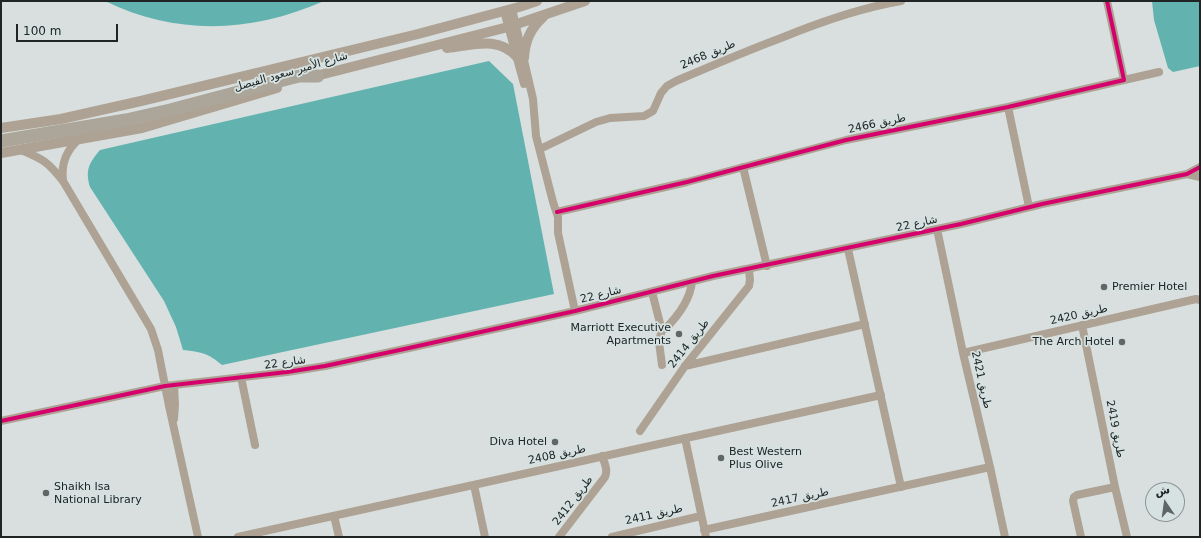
<!DOCTYPE html>
<meta charset="utf-8">
<style>
body{margin:0}
#map{position:relative;width:1201px;height:538px;overflow:hidden;background:#d8dfde;font-family:"DejaVu Sans",Vazirmatn,sans-serif}
canvas{display:block}
.frame{position:absolute;inset:0;border:2px solid #202424;pointer-events:none}
.north{position:absolute;left:1145px;top:482px;width:40px;height:40px;box-sizing:border-box;background:#d5e2e1;border:1px solid #8d9695;border-radius:50%;rotate:347deg;font-size:11px;font-weight:700;line-height:16px;text-align:center;color:#202424}
.north::after{content:'';display:block;margin:auto;width:14px;height:18px;background:#606565;clip-path:polygon(50% 0,100% 100%,50% 72%,0 100%)}
.scale{position:absolute;left:16px;top:24px;width:102px;height:18px;box-sizing:border-box;border:2px solid #202424;border-top:0;padding-left:5px;font-size:12px;line-height:14px;white-space:nowrap;color:#202424;-webkit-text-stroke:3px #d5e2e1;paint-order:stroke}
</style>
<div id="map">
<canvas width="1201" height="538"></canvas>
<div class="frame"></div>
<div class="north">ش</div>
<div class="scale">100 m</div>
</div>
<script>
const c = document.querySelector('canvas').getContext('2d');
c.lineJoin = 'round';
function fillPath(path, color) {
  c.fillStyle = color;
  c.fill(path, 'evenodd');
}
function trace(path, color, width, dash) {
  c.strokeStyle = color;
  c.lineWidth = width;
  c.lineCap = dash ? 'butt' : 'round';
  c.setLineDash(dash || []);
  c.stroke(path);
}
function write(font, color, halo, rows, align = 'center') {
  c.font = font + ' "DejaVu Sans",Vazirmatn,sans-serif';
  c.lineWidth = 3.5;
  c.setLineDash([]);
  c.textBaseline = 'middle';
  c.strokeStyle = halo;
  c.fillStyle = color;
  for (const [text, x, y, turn = 0] of rows) {
    c.save();
    c.translate(x, y);
    c.rotate((+turn || 0) * Math.PI / 180);
    c.textAlign = isNaN(turn) ? turn : align;
    if (halo) c.strokeText(text, 0, 0);
    c.fillText(text, 0, 0);
    c.restore();
  }
}
const water = new Path2D(`
 M 105,1 L 324,1 C 251,33 177,36 105,1 Z
 M 1152,1 L 1200,1 L 1200,66 L 1173,72 L 1168,68 L 1154,20 Z
 M 489,61 L 513,84 L 554,294 L 222,365 C 208,353 201,352 183,350 L 176,327 L 164,301 L 90,187 C 85,170 89,163 100,150 Z`);
const minor = new Path2D(`
 M 512,9 L 533,99 L 536,136 L 553,202 L 558,217 L 558,233 L 575,311
 M 504,11 L 524,84
 M 1124,80 L 1159,72
 M 1008,107 L 1029,207
 M 540,149 L 596,122 L 610,118 L 644,116 L 653,111 L 661,93 L 667,86 L 676,81 C 711,66 746,51 781,38 C 820,22 859,8 901,1
 M 21,150 C 43,159 48,162 63,181 L 151,329 L 158,350 L 169,406 L 198,537
 M 743,167 L 767,266
 M 1187,174 L 1200,177
 M 63,180 C 61,164 66,151 78,140
 M 557,212 L 687,182 L 846,140 L 1008,107 L 1124,80 L 1107,1
 M 937,229 L 963,353 L 990,467 L 1005,537
 M 848,249 L 901,487
 M 652,292 L 661,327 L 665,329 C 678,316 690,300 692,282
 M 1082,325 L 1115,487 L 1127,537
 M 662,329 L 659,342 L 662,365
 M 963,353 L 1196,299 L 1200,300
 M 685,366 L 865,324
 M 241,377 L 255,445
 M 174,385 L 175,405 L 174,419
 M 1,421 L 165,386 L 287,372 L 325,366 L 409,348 L 575,311 L 713,276 L 961,224 L 1042,204 L 1187,174 L 1200,167
 M 640,431 L 685,366 L 749,286 L 750,280 L 749,270
 M 685,438 L 706,537
 M 474,485 L 485,537
 M 334,516 L 339,537
 M 704,530 L 990,467
 M 238,537 L 881,395
 M 559,537 L 605,477 C 608,470 605,464 602,456
 M 612,537 L 701,516
 M 1081,537 L 1073,501 L 1074,497 L 1077,495 L 1115,487`);
const tertiary = new Path2D(`
 M 447,48 C 471,46 498,35 517,57
 M 524,58 C 525,41 530,29 543,17
 M 312,77 L 508,27 L 585,1
 M 1,128 L 61,119 L 141,101 L 418,34 L 519,7 L 537,1
 M 1,153 L 142,128 L 277,88`);
const primary = new Path2D(`
 M 1,141 L 126,120 L 170,110 L 291,78 L 300,76 L 318,76`);
const cycleway = new Path2D(`
 M 557,212 L 687,182 L 846,140 L 1008,107 L 1124,80 L 1107,1
 M 1,421 L 165,386 L 287,372 L 325,366 L 409,348 L 575,311 L 713,276 L 961,224 L 1042,204 L 1187,174 L 1200,167`);
const markers = [
 [1104,287,4,"#606565"],
 [679,334,4,"#606565"],
 [1122,342,4,"#606565"],
 [555,442,4,"#606565"],
 [721,458,4,"#606565"],
 [46,493,4,"#606565"]
];
const streetNames = [
 ["طريق 2468",708,55,-23],
 ["شارع الأمير سعود الفيصل",291,72,-16],
 ["طريق 2466",877,124,-12],
 ["شارع 22",917,224,-12],
 ["شارع 22",601,295,-14],
 ["طريق 2420",1079,315,-13],
 ["طريق 2414",689,344,-52],
 ["شارع 22",285,363,-8],
 ["طريق 2421",981,380,77],
 ["طريق 2419",1115,429,79],
 ["طريق 2408",557,455,-12],
 ["طريق 2417",800,498,-12],
 ["طريق 2412",573,501,-53],
 ["طريق 2411",654,515,-13]
];
const poiNames = [
 ["Premier Hotel",1112,287],
 ["Marriott Executive",671,328,"right"],
 ["Apartments",671,341,"right"],
 ["The Arch Hotel",1114,342,"right"],
 ["Diva Hotel",547,442,"right"],
 ["Best Western",729,452],
 ["Plus Olive",729,465],
 ["Shaikh Isa",54,487],
 ["National Library",54,500]
];
fillPath(water, '#62b3af');
trace(minor, '#ada293', 8);
trace(tertiary, '#ada293', 10);
trace(primary, '#aca59a', 13);
trace(cycleway, '#d6006c', 4);
for (const [x, y, r, color] of markers) {
  const dot = new Path2D();
  dot.arc(x, y, r, 0, 2 * Math.PI);
  c.fillStyle = color;
  c.fill(dot);
  trace(dot, '#d5e2e1', 1.5);
}
write('11px', '#202424', '#d5e2e1', streetNames);
write('11px', '#202424', '#d5e2e1', poiNames, 'left');
</script>
